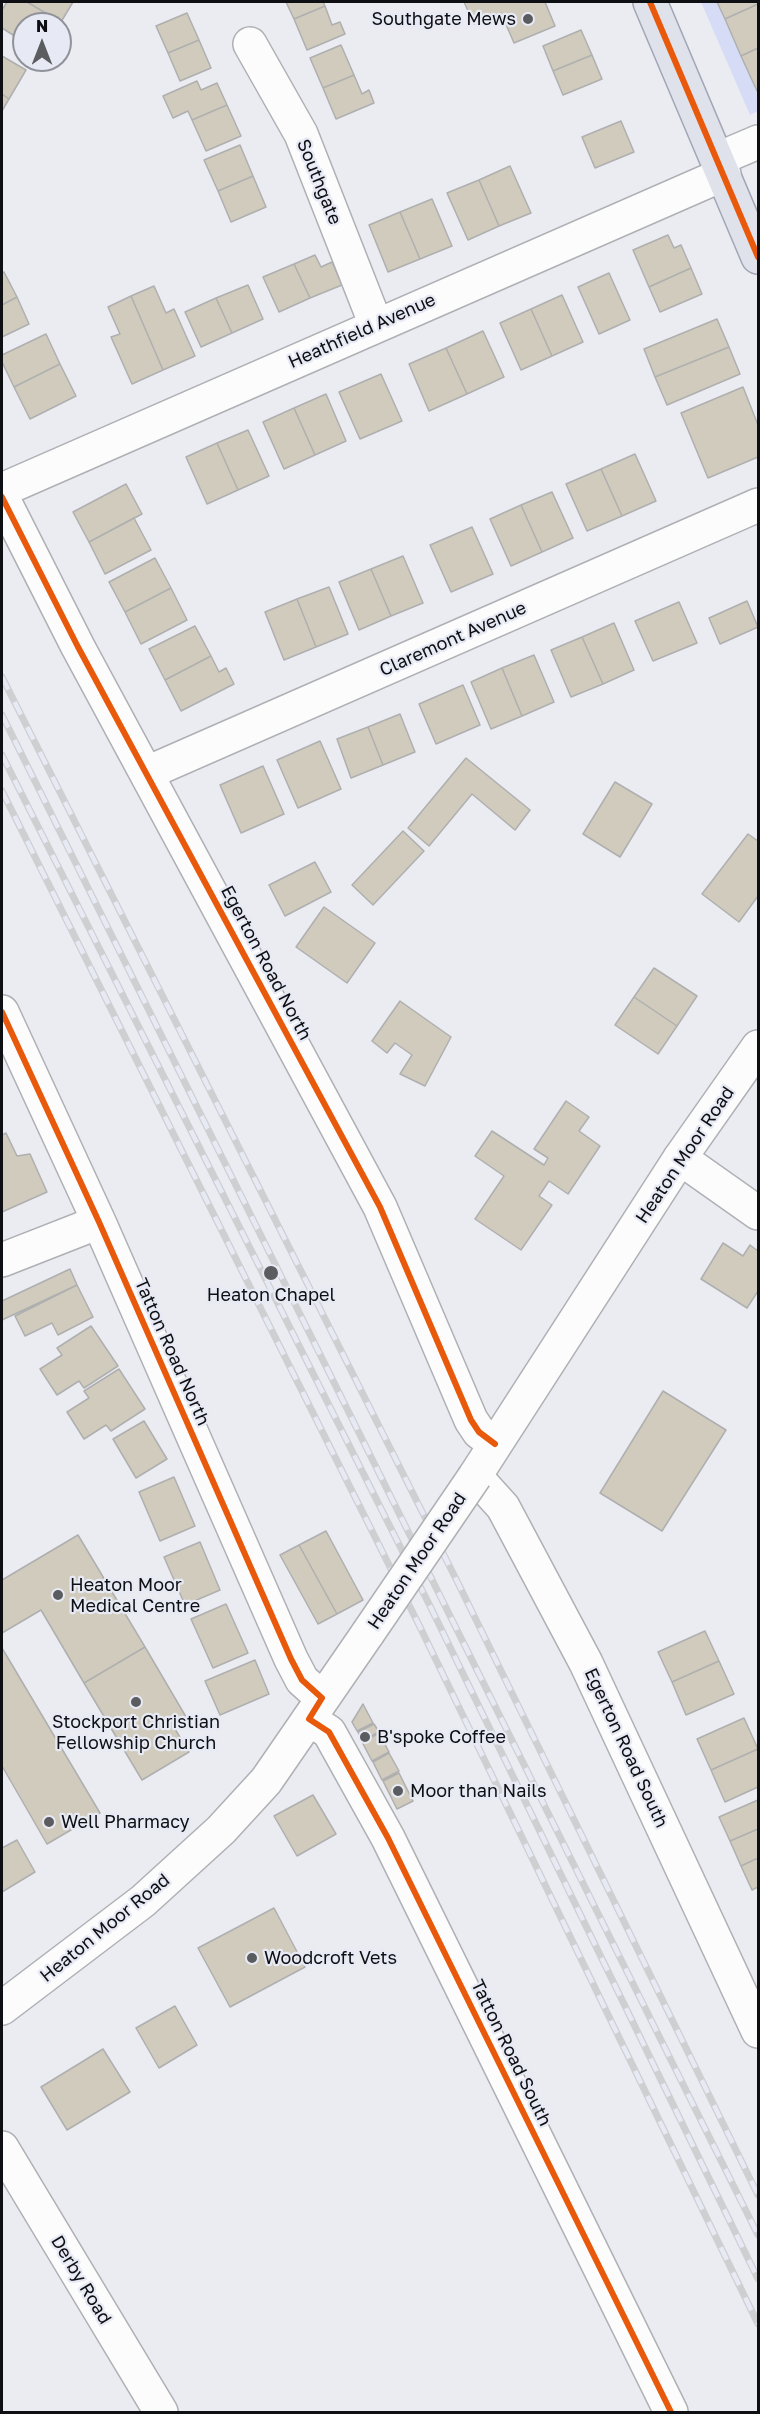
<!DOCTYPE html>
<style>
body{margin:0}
#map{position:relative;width:760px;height:2414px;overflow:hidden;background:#eaecf2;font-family:"Golos Text",sans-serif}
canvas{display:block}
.frame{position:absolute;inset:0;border:3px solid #0e0f12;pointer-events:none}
.north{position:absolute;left:12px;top:12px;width:60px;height:60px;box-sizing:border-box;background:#e7eaf5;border:2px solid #90929a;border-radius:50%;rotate:0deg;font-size:16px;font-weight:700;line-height:24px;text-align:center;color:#0e0f12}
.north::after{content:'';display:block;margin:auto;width:21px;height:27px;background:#5b5c60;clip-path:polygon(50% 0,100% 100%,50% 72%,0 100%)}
</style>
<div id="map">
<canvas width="760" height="2414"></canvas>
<div class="frame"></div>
<div class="north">N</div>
</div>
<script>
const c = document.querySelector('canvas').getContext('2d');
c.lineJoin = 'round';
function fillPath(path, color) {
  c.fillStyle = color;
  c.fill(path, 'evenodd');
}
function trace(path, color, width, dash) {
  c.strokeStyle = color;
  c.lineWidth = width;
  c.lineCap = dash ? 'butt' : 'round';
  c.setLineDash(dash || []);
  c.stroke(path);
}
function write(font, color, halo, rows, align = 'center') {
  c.font = font + ' "Golos Text",sans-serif';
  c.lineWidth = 4.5;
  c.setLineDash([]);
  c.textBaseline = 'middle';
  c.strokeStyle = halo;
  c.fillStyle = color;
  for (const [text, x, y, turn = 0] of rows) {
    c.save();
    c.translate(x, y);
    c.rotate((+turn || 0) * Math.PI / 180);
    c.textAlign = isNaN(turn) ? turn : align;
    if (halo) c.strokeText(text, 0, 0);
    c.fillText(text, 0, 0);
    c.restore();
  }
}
const green = new Path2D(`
 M 701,2 L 717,2 L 758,95 L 758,111 L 750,115 Z`);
const building = new Path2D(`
 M 7,2 L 27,2 L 61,22 L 24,24 L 24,42 L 2,28 L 2,10 Z
 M 27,2 L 73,2 L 61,22 Z
 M 286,2 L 323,2 L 325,6 L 294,19 Z
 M 464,2 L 545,2 L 555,26 L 514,43 L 501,13 L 474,24 Z
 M 717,2 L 758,2 L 758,4 L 725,19 Z
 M 758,4 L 758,48 L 741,56 L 725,19 Z
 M 325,6 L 332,25 L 340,22 L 345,34 L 307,50 L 294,19 Z
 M 187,13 L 199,40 L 168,53 L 156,26 Z
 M 581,30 L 592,55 L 553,71 L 543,46 Z
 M 199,40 L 211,68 L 180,81 L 168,53 Z
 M 341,45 L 354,75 L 323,88 L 310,58 Z
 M 758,48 L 758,91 L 757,91 L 741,56 Z
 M 592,55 L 602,79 L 563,95 L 553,71 Z
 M 2,56 L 26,70 L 9,99 L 2,94 Z
 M 354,75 L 362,94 L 369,90 L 374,103 L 336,119 L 323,88 Z
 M 197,81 L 201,90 L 217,83 L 227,105 L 192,120 L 188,111 L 173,118 L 163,96 Z
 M 2,94 L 9,99 L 2,111 Z
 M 227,105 L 241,136 L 206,151 L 192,120 Z
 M 621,121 L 634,152 L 595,168 L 582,137 Z
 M 240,145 L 253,176 L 218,191 L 204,160 Z
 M 510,166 L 531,213 L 499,226 L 479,180 Z
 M 253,176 L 266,207 L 231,222 L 218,191 Z
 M 479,180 L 499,226 L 468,240 L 447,193 Z
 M 432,199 L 452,246 L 420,259 L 400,212 Z
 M 400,212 L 420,259 L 388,272 L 369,225 Z
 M 668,235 L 674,248 L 681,245 L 691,268 L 649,287 L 633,250 Z
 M 315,255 L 321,267 L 332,262 L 342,285 L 310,298 L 294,264 Z
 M 294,264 L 310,298 L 279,312 L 263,277 Z
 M 691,268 L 702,294 L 660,312 L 649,287 Z
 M 4,272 L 17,297 L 2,305 L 2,273 Z
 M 609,273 L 630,320 L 599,334 L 578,287 Z
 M 248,285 L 263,319 L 232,333 L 216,298 Z
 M 154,286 L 166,313 L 174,309 L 195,356 L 163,370 L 131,296 Z
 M 562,295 L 583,342 L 552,356 L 531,309 Z
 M 131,296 L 163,370 L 132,384 L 111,337 L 120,334 L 108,307 Z
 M 17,297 L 29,324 L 2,337 L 2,305 Z
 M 216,298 L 232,333 L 201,347 L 185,312 Z
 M 531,309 L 552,356 L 521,370 L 500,323 Z
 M 717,319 L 729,347 L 655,377 L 644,349 Z
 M 483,331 L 504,377 L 467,394 L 446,348 Z
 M 46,334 L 60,364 L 14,387 L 2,362 L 2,355 Z
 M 729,347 L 740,374 L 667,405 L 655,377 Z
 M 446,348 L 467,394 L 429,411 L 409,364 Z
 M 60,364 L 76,396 L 30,419 L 14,387 Z
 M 381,374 L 402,421 L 360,439 L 339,392 Z
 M 743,387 L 758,425 L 758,457 L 708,478 L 681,413 Z
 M 326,394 L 346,441 L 315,455 L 294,408 Z
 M 294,408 L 315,455 L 284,469 L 263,422 Z
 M 248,430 L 269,476 L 238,490 L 217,443 Z
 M 217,443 L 238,490 L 207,504 L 186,457 Z
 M 635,454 L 656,501 L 622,516 L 601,469 Z
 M 601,469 L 622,516 L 587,531 L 566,484 Z
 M 126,484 L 142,514 L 89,542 L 73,512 Z
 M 552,492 L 573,538 L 542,552 L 521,505 Z
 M 521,505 L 542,552 L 511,566 L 490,519 Z
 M 134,518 L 151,550 L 105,574 L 89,542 Z
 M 472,527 L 493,574 L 451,592 L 430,545 Z
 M 403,556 L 423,603 L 391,616 L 371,569 Z
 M 155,558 L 171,588 L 125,612 L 109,582 Z
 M 371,569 L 391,616 L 359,630 L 339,582 Z
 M 329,587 L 348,634 L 316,647 L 297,599 Z
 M 171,588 L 187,620 L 141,644 L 125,612 Z
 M 297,599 L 316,647 L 284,660 L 265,612 Z
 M 747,601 L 758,627 L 720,644 L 709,618 Z
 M 679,602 L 697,643 L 653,661 L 635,621 Z
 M 614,623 L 634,670 L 603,684 L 582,637 Z
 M 195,626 L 211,656 L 165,680 L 149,649 Z
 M 582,637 L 603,684 L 571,697 L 551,650 Z
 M 534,655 L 554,702 L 522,716 L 502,668 Z
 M 211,656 L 219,672 L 226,668 L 234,684 L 181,711 L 165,680 Z
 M 502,668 L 522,716 L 491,729 L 471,682 Z
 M 463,685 L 480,725 L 436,744 L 419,704 Z
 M 400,714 L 415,752 L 383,765 L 368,727 Z
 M 368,727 L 383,765 L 351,778 L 337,739 Z
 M 320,741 L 341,789 L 298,808 L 277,760 Z
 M 466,758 L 530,810 L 515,830 L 472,794 L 429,846 L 408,828 Z
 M 263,766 L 284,814 L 241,833 L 220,785 Z
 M 615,782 L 652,804 L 620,857 L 583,834 Z
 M 403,831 L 424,851 L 373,905 L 352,885 Z
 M 748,834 L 758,841 L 758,896 L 739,922 L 702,894 Z
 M 315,862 L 331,892 L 285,916 L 269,885 Z
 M 324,907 L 375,943 L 347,983 L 296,947 Z
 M 654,968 L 697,996 L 677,1026 L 634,997 Z
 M 634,997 L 677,1026 L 658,1054 L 615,1025 Z
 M 400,1001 L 451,1037 L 425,1086 L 400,1074 L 412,1055 L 395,1043 L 387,1053 L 372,1041 Z
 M 566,1101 L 589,1117 L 579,1131 L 600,1146 L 568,1194 L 549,1181 L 539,1196 L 552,1205 L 521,1250 L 475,1219 L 504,1176 L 475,1156 L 492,1131 L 544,1165 L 548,1158 L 534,1149 Z
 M 6,1133 L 17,1156 L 30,1154 L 47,1192 L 2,1212 L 2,1135 Z
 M 723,1243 L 743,1256 L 750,1245 L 758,1251 L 758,1291 L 747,1308 L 701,1279 Z
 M 70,1269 L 77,1285 L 2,1320 L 2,1301 Z
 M 77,1285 L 93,1317 L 58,1335 L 52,1323 L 25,1336 L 15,1316 Z
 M 91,1326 L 118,1366 L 84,1388 L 79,1381 L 57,1395 L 40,1369 L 62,1355 L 57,1348 Z
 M 119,1369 L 145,1409 L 111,1431 L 106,1425 L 84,1439 L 67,1412 L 89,1398 L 84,1391 Z
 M 663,1391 L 726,1430 L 662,1531 L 600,1493 Z
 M 144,1421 L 167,1459 L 136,1478 L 113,1439 Z
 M 174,1477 L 195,1526 L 160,1541 L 139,1492 Z
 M 326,1531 L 363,1600 L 337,1614 L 299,1545 Z
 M 78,1535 L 145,1647 L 84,1683 L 41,1610 L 2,1633 L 2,1580 Z
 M 200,1542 L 220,1590 L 185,1605 L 164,1557 Z
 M 299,1545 L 337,1614 L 318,1624 L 280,1555 Z
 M 226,1604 L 248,1653 L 213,1668 L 191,1619 Z
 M 705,1631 L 719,1661 L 672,1682 L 658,1652 Z
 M 145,1647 L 189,1722 L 175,1729 L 189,1752 L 142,1780 L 84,1683 Z
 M 2,1648 L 100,1813 L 47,1844 L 2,1766 Z
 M 255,1660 L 269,1694 L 220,1715 L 205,1681 Z
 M 719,1661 L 734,1694 L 686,1715 L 672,1682 Z
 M 363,1704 L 373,1723 L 357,1731 L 352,1722 Z
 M 744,1718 L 758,1749 L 711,1770 L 697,1739 Z
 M 374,1724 L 379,1732 L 362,1741 L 358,1732 Z
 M 379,1733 L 389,1752 L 372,1761 L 362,1742 Z
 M 758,1749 L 758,1787 L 725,1802 L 711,1770 Z
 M 389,1753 L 399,1771 L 382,1780 L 373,1762 Z
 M 399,1773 L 413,1801 L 397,1809 L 383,1781 Z
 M 313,1795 L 336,1834 L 297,1856 L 274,1816 Z
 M 758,1800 L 758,1829 L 730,1841 L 719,1817 Z
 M 758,1829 L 758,1858 L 741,1866 L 730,1841 Z
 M 17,1840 L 35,1872 L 2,1892 L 2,1848 Z
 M 758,1858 L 758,1887 L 752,1890 L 741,1866 Z
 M 274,1908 L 305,1967 L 230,2007 L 198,1948 Z
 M 175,2006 L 197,2045 L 159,2068 L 136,2028 Z
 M 103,2049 L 130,2092 L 67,2130 L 41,2087 Z`);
const minor = new Path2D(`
 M 250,44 L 301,134 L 376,325
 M 718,159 L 758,142
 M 2,490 L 724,174
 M 2,497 L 78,647 L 380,1207 L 471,1420 L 479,1432 L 495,1444
 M 147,773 L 758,505
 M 2,1012 L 99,1222 L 291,1659 L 302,1680 L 322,1698
 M 680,1158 L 758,1213
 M 2,1260 L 99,1222
 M 475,1476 L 503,1507 L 586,1663 L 758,2031
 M 309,1719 L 329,1732 L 388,1838 L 671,2412
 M 2,2148 L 161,2412`);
const secondary = new Path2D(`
 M 475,1476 L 680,1158 L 758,1047
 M 2,2008 L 143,1901 L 221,1830 L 266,1781 L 368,1633`);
const trunk = new Path2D(`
 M 650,2 L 758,257`);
const rail = new Path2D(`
 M 2,677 L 458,1583 L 758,2195
 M 2,715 L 758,2235
 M 2,755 L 430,1606 L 758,2279
 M 2,791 L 420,1627 L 758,2324`);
const secondaryBridge = new Path2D(`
 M 368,1633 L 475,1476`);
const cycleway = new Path2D(`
 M 650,2 L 758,257
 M 2,497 L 78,647 L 380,1207 L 471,1420 L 479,1432 L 495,1444
 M 2,1012 L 99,1222 L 291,1659 L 302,1680 L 322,1698 L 309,1719 L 329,1732 L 388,1838 L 671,2412`);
const markers = [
 [528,19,6,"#5b5c60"],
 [271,1273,8,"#5b5c60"],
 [58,1595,6,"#5b5c60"],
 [136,1702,6,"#5b5c60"],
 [365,1737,6,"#5b5c60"],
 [398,1791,6,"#5b5c60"],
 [49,1822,6,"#5b5c60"],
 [252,1958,6,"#5b5c60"]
];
const poiNames = [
 ["Southgate Mews",516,19,"right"],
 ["Heaton Chapel",271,1295,"center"],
 ["Heaton Moor",70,1585],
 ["Medical Centre",70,1606],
 ["Stockport Christian",136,1722,"center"],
 ["Fellowship Church",136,1743,"center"],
 ["B'spoke Coffee",377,1737],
 ["Moor than Nails",410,1791],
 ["Well Pharmacy",61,1822],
 ["Woodcroft Vets",264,1958]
];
const streetNames = [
 ["Southgate",319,182,68],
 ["Heathfield Avenue",362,331,-24],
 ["Claremont Avenue",453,639,-24],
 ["Egerton Road North",266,963,62],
 ["Heaton Moor Road",685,1155,-56],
 ["Tatton Road North",172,1352,66],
 ["Heaton Moor Road",417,1561,-56],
 ["Egerton Road South",626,1748,65],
 ["Heaton Moor Road",105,1928,-39],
 ["Tatton Road South",511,2053,64],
 ["Derby Road",81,2280,59]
];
fillPath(green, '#d6dcf5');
fillPath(building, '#d0cbbc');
trace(building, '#afafb0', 1.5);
trace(minor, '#afb0b4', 36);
trace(secondary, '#afb0b4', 36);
trace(trunk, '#a2a6b4', 36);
trace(minor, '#fcfcfd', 33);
trace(secondary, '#fcfcfd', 33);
trace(trunk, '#e0e2eb', 33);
trace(rail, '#cecfd1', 7);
trace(rail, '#e7eaf5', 4.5, [14]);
trace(secondaryBridge, '#afb0b4', 36, []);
trace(secondaryBridge, '#fcfcfd', 33);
trace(cycleway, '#e8590c', 6);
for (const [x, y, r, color] of markers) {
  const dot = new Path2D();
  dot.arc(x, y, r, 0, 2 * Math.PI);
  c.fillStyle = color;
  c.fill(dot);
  trace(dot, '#e7eaf5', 2);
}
write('18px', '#0e0f12', '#e7eaf5', poiNames, 'left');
write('18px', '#0e0f12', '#e7eaf5', streetNames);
</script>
